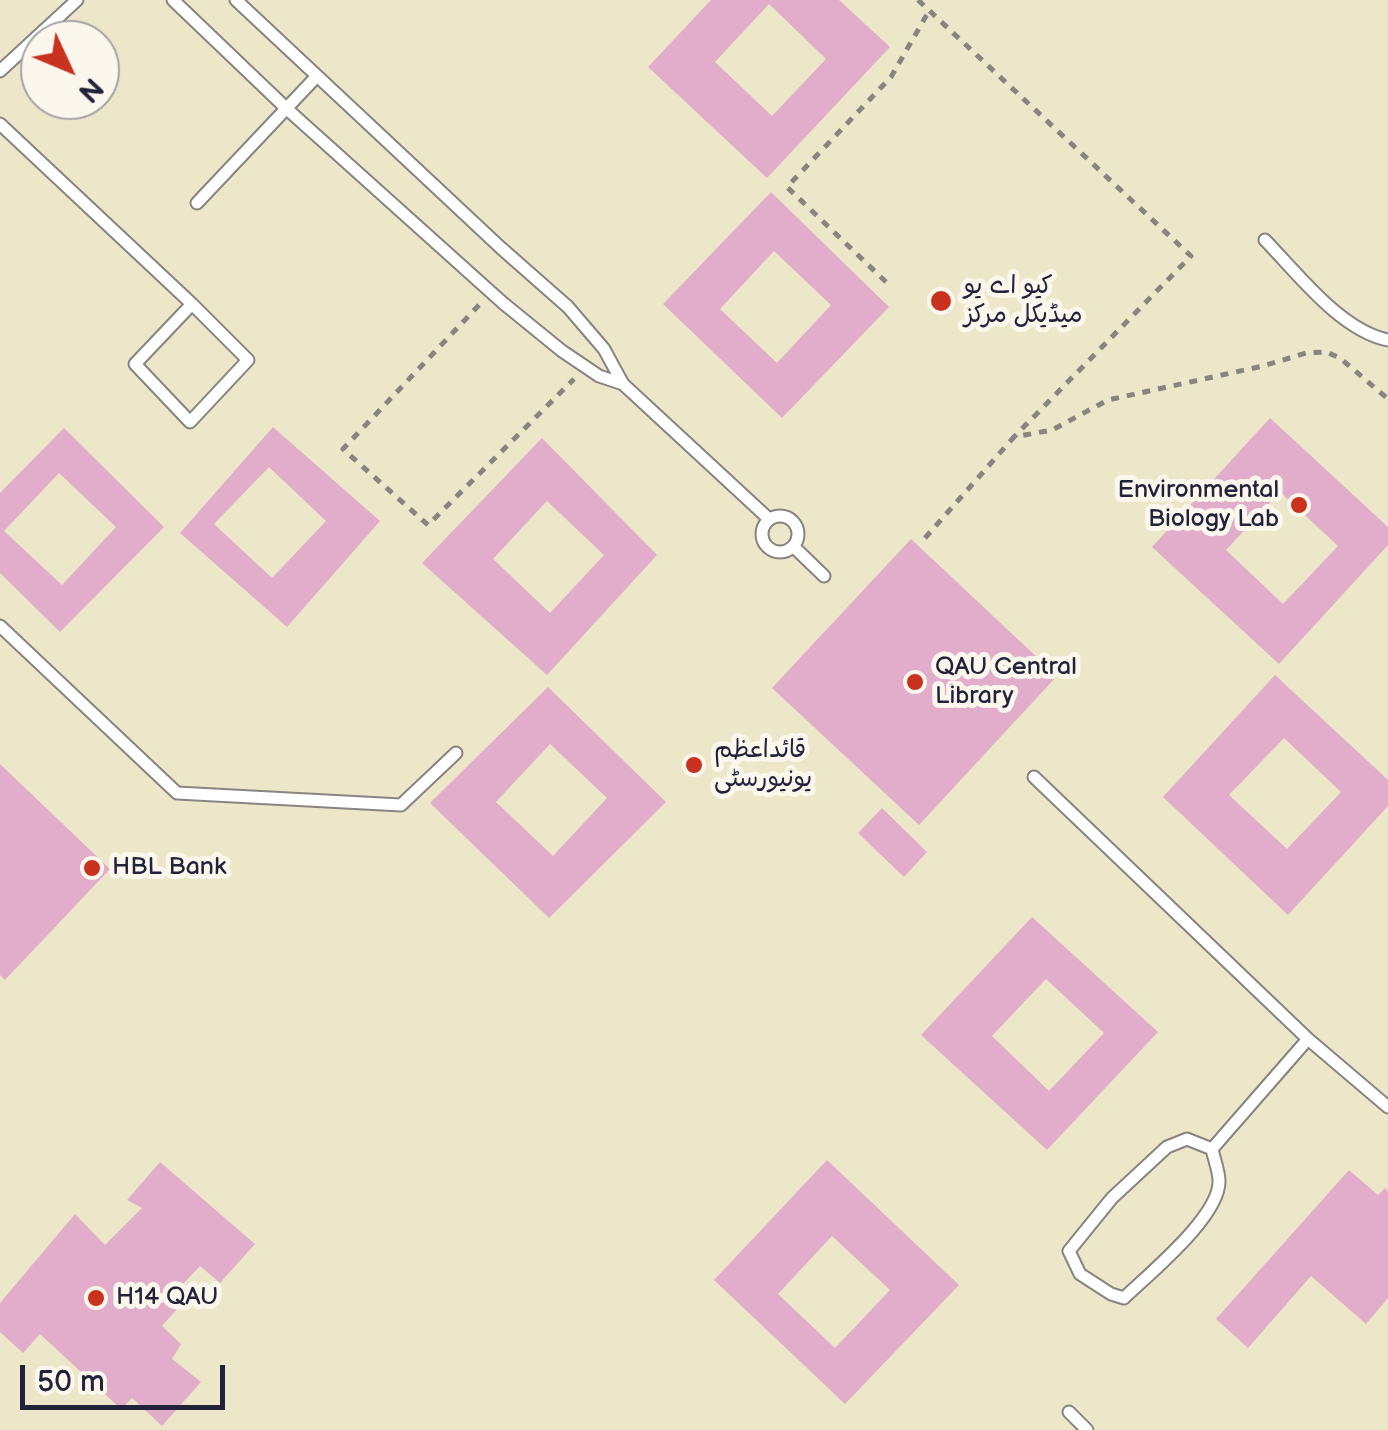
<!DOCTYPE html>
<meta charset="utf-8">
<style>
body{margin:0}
#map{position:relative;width:1388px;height:1430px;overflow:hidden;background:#ede7ca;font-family:"Balsamiq Sans",sans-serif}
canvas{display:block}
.north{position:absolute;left:20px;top:20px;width:100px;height:100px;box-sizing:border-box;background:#fbf7ec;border:2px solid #a4a2a5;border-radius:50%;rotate:134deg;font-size:28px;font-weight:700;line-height:40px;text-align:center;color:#22223b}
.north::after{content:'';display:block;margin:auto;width:35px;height:45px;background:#c8321e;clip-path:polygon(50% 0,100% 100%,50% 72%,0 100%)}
.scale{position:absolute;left:20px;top:1365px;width:205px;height:45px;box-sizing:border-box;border:5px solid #22223b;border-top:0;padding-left:12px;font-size:30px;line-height:35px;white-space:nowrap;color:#22223b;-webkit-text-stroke:8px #fbf7ec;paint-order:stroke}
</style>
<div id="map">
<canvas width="1388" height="1430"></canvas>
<div class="north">N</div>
<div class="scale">50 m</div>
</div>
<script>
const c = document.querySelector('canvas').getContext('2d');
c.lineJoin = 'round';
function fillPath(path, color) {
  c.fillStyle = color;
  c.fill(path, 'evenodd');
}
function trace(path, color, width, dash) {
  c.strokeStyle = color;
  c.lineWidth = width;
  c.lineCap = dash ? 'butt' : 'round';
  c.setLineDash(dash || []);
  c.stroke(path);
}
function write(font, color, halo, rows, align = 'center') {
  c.font = font + ' "Balsamiq Sans","Playpen Sans Arabic",sans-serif';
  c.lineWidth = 10;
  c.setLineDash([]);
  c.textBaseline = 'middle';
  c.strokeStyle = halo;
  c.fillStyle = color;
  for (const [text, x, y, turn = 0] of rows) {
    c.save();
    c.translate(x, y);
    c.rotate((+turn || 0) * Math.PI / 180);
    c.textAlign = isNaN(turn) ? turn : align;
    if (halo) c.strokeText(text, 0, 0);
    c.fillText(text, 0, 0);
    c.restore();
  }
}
const building = new Path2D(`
 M 711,0 L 839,0 L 890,47 L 767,178 L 648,67 ZM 769,4 L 826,59 L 772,116 L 715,62 Z
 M 771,192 L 889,307 L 782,418 L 663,304 ZM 774,251 L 831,305 L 777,363 L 720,309 Z
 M 1270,418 L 1388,527 L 1388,545 L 1279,664 L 1152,547 ZM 1280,492 L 1338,546 L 1283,604 L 1226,550 Z
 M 273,427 L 380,521 L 287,627 L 180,533 ZM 269,467 L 326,521 L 272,578 L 214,524 Z
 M 64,428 L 164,527 L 60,632 L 0,573 L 0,493 ZM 59,473 L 116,527 L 62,585 L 4,531 Z
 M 542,438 L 657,555 L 547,675 L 422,563 ZM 547,501 L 604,555 L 550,613 L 493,559 Z
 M 911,539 L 1057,676 L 919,825 L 772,688 Z
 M 1275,675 L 1388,780 L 1388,806 L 1288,915 L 1163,797 ZM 1284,738 L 1341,792 L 1287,849 L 1229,795 Z
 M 548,687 L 666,802 L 549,918 L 430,803 ZM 550,744 L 607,798 L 553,856 L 496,802 Z
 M 0,764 L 110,869 L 5,980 L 0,975 Z
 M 882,808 L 927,852 L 904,877 L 858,833 Z
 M 1032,917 L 1158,1032 L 1047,1150 L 921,1035 ZM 1046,979 L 1104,1033 L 1049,1091 L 992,1036 Z
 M 827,1160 L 959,1285 L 845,1404 L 714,1280 ZM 832,1236 L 890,1290 L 835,1348 L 778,1294 Z
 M 160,1162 L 255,1244 L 220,1283 L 200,1266 L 183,1284 L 192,1292 L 162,1326 L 181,1344 L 172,1359 L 201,1382 L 162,1426 L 132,1398 L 121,1409 L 40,1334 L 23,1353 L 0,1332 L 0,1303 L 75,1214 L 105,1245 L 142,1208 L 127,1200 Z
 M 1349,1170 L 1378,1195 L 1385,1188 L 1388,1191 L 1388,1298 L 1366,1324 L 1311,1276 L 1248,1348 L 1216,1319 Z`);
const path = new Path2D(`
 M 918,0 L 1191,256 L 1014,437
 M 886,282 L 787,187 L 891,77 L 929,11
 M 479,305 L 343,449 L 428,525 L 574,379
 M 925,538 L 1014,437 L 1052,430 L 1108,400 L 1263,366 L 1306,353 L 1326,352 L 1340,358 L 1388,399`);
const service = new Path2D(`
 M 173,0 L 287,109 L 503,303 L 562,351 L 599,376 L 623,384 L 604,349 L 568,307 L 501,248 L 236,0
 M 0,71 L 77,0
 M 0,124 L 192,304 L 248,360 L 190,422 L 135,364 L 192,304
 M 197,203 L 317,76
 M 1265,240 C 1297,273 1341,331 1388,340
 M 623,384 L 769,519
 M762 534a18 18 0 1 1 36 0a18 18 0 1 1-36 0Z
 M 794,547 L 824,576
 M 0,626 L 177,793 L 401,805 L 456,753
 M 1034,777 L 1308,1039 L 1388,1107
 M 1212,1149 L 1187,1139 L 1167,1147 L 1112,1198 L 1069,1251 L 1080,1274 L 1111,1294 L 1124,1298 C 1150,1273 1220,1216 1219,1181 C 1219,1171 1214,1159 1212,1149 L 1308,1039
 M 1069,1412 L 1087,1430`);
const markers = [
 [941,301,12,"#c8321e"],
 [1299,505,10,"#c8321e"],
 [915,682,10,"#c8321e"],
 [694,765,10,"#c8321e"],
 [92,868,10,"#c8321e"],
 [96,1298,10,"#c8321e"]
];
const poiNames = [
 ["کیو اے یو",964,287],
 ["میڈیکل مرکز",964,316],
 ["Environmental",1279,491,"right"],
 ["Biology Lab",1279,520,"right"],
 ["QAU Central",935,668],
 ["Library",935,697],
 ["قائداعظم",714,751],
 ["یونیورسٹی",714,780],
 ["HBL Bank",112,868],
 ["H14 QAU",116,1298]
];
fillPath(building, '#e2accb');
trace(service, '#888482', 15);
trace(path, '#888482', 5, [8, 8]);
trace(service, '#fff', 11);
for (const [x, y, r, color] of markers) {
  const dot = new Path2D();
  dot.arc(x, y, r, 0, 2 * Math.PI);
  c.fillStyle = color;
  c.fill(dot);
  trace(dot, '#fbf7ec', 4);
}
write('25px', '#22223b', '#fbf7ec', poiNames, 'left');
</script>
